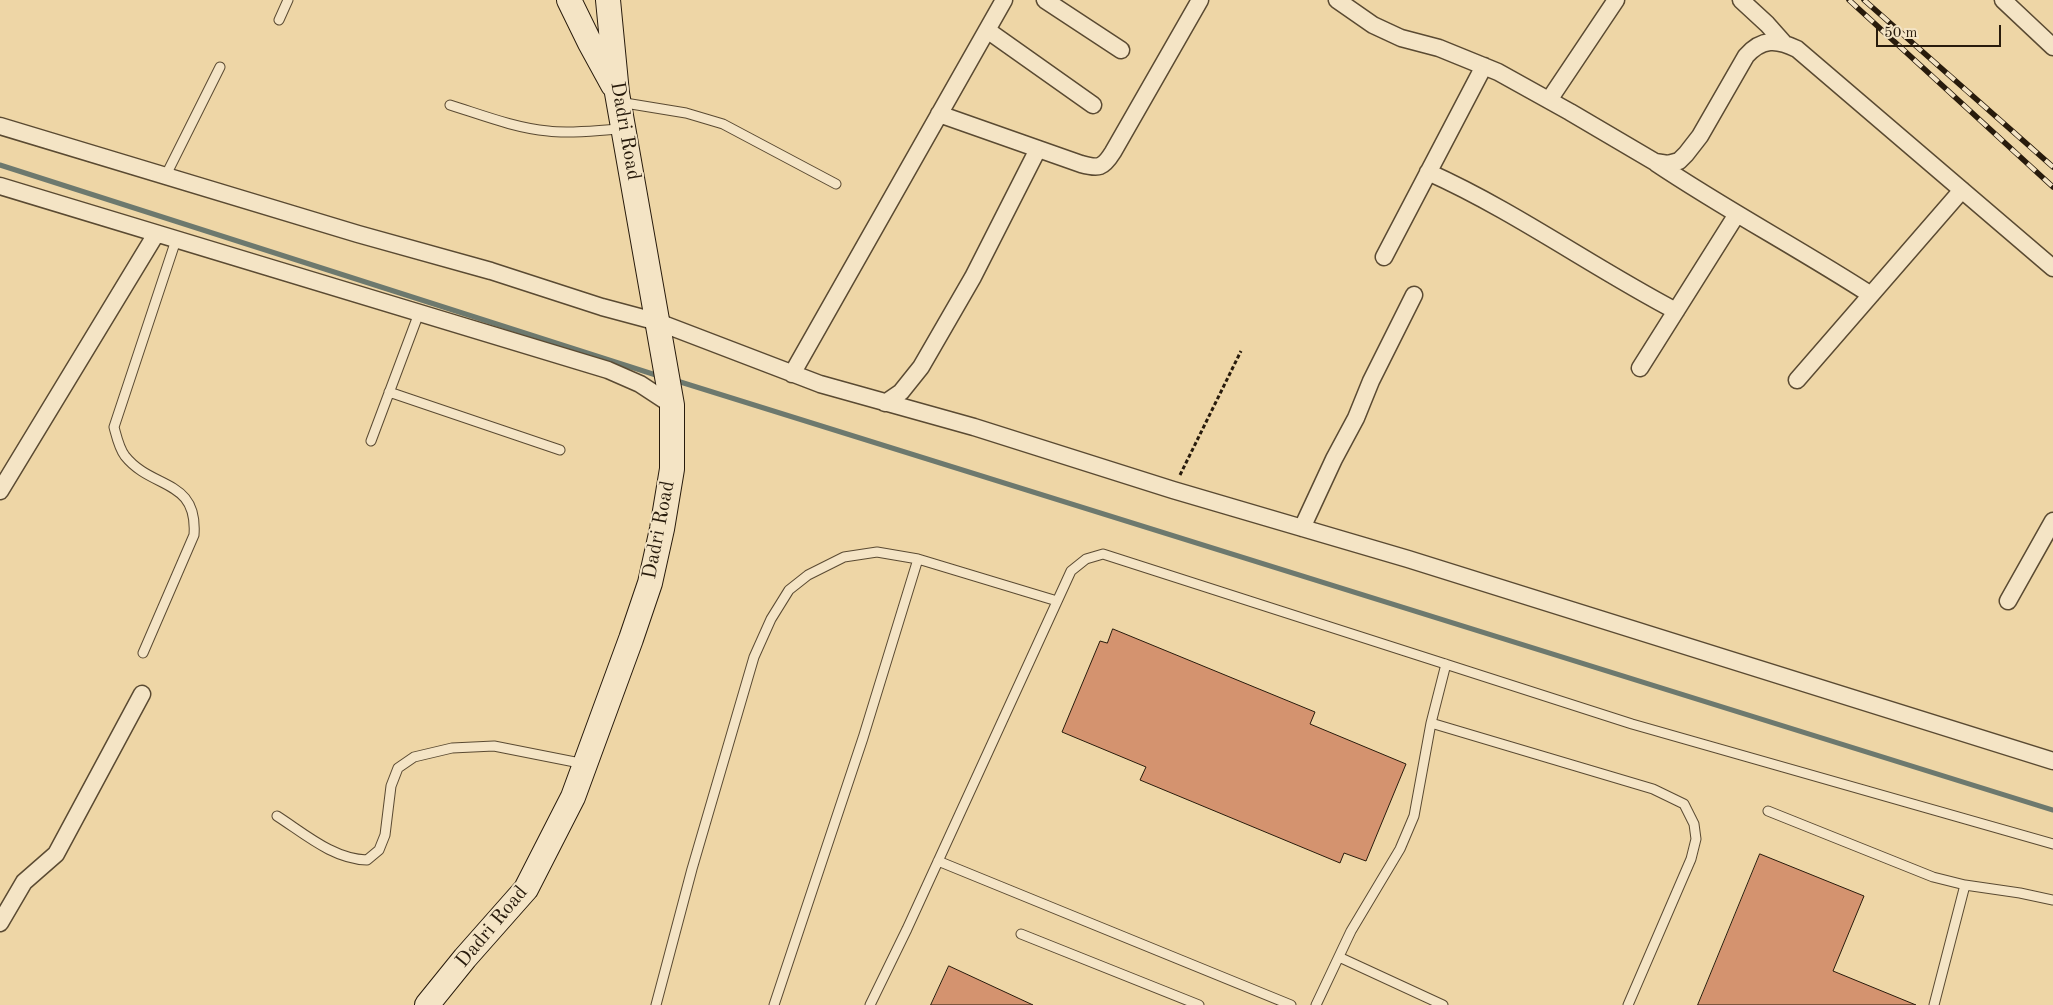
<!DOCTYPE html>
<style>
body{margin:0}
#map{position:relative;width:2053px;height:1005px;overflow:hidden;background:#eed6a6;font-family:"Old Standard TT",serif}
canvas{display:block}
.scale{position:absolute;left:1876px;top:25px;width:125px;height:22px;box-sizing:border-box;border:2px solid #281b0c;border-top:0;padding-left:6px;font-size:15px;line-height:18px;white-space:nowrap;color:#281b0c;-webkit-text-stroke:4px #f4e4c5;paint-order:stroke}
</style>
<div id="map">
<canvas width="2053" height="1005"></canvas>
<div class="scale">50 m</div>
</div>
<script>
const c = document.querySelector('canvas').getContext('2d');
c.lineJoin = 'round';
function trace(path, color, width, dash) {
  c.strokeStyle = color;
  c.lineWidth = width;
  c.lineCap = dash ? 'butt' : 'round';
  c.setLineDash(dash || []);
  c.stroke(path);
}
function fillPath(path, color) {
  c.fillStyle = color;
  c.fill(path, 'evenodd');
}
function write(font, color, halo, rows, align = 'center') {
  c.font = font + ' "Old Standard TT",serif';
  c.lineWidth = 4;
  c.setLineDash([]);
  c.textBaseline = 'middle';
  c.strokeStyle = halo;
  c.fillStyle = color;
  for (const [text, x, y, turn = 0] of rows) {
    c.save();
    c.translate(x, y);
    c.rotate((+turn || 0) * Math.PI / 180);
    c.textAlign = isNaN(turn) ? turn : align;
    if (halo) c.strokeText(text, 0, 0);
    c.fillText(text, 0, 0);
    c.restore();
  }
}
const stream = new Path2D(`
 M 0,165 L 659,376
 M 674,380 L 2053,810`);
const building = new Path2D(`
 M 1113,629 L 1315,712 L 1310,724 L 1406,764 L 1366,861 L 1344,853 L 1340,863 L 1140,780 L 1146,767 L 1062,732 L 1100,641 L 1107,643 Z
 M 1760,854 L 1864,896 L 1833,971 L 1916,1005 L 1698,1005 Z
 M 949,966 L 1033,1005 L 931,1005 Z`);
const path = new Path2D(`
 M 1180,475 L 1241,351`);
const service = new Path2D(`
 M 279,20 L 288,0
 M 619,102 L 686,113 L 723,124 L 836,184
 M 450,105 C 482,115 515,128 548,131 C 572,134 597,130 621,129
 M 165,177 L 220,67
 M 389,392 L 560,450
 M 371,441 L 419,313
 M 143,653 L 194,535 C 198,478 152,490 125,456 C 119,448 117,438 114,427 L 176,240
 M 1431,723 L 1653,789 L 1684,804 L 1694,824 L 1696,839 L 1691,859 L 1628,1005
 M 1768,811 L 1933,877 L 1965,885 L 2020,893 L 2053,900
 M 277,816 C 305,834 333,859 367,860 L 379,850 L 385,835 L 391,786 L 398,768 L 414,757 L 452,748 L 494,746 L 585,764
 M 938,861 L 1291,1005
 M 1021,934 L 1199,1005
 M 1339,957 L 1443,1005
 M 656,1005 L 692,869 L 754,657 L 771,619 L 789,590 L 808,575 L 844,557 L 877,552 L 918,559 L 1057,601
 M 774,1005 L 863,738 L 918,559
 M 870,1005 L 907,929 L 1071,571 L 1086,559 L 1103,554 L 1632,724 L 2053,844
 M 1316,1005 L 1351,931 L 1400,849 L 1414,816 L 1431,723 L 1446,664
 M 1934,1005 L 1965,885`);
const minor = new Path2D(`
 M 1045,0 L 1121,50
 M 1337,0 L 1373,25 L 1401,38 L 1439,48 L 1498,72 L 1570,112 L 1655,162 L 1668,164 L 1679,161 L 1686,154 L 1700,136 L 1746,56 C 1762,38 1777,39 1797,49 L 2053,268
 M 1741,0 L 1767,24 L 1783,42
 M 2003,0 L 2053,47
 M 987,30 L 1093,105
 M 1549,100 L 1616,0
 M 939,114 L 1081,164 C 1099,169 1103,168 1113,152 L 1200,0
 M 0,126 L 358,234 L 491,271 L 602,307 L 658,322 L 820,384 L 974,427 L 1173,490 L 1408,559 L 2053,761
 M 1656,163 C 1726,210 1800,249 1871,295
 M 1428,172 C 1515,211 1592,267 1676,311
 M 0,186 L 608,370 L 640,384 L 672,405
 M 1384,257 L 1484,66
 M 1640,368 L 1737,214
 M 792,374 L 1004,0
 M 1797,380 L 1962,190
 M 885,403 L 901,392 L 921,367 L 973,277 L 1038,149
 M 0,491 L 156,234
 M 1302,528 L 1334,459 L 1356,418 L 1371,381 L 1414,295
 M 2008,601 L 2053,521
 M 0,923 L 24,882 L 56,854 L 142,694`);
const secondary = new Path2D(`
 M 569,0 L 590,43 L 613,85
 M 427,1005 L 465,958 L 526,889 L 573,797 L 631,639 L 650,583 L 662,529 L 672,469 L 672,405 L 617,93 L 608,0`);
const rail = new Path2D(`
 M 1849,0 L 2053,187
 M 1864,0 L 2053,167`);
const streetNames = [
 ["Dadri Road",625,131,80],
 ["Dadri Road",659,530,-79],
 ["Dadri Road",492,927,-50]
];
trace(stream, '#6d796e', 5);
fillPath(building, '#d4936f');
trace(building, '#281b0c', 1);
trace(service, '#5a4a32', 11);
trace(minor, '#5a4a32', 19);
trace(secondary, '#281b0c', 26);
trace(path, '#281b0c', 3, [4, 2.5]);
trace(service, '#f4e4c5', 9);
trace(minor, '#f4e4c5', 16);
trace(secondary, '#f4e4c5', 24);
trace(rail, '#281b0c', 5.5);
trace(rail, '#f4e4c5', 4, [11]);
write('20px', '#281b0c', '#f4e4c5', streetNames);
</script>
